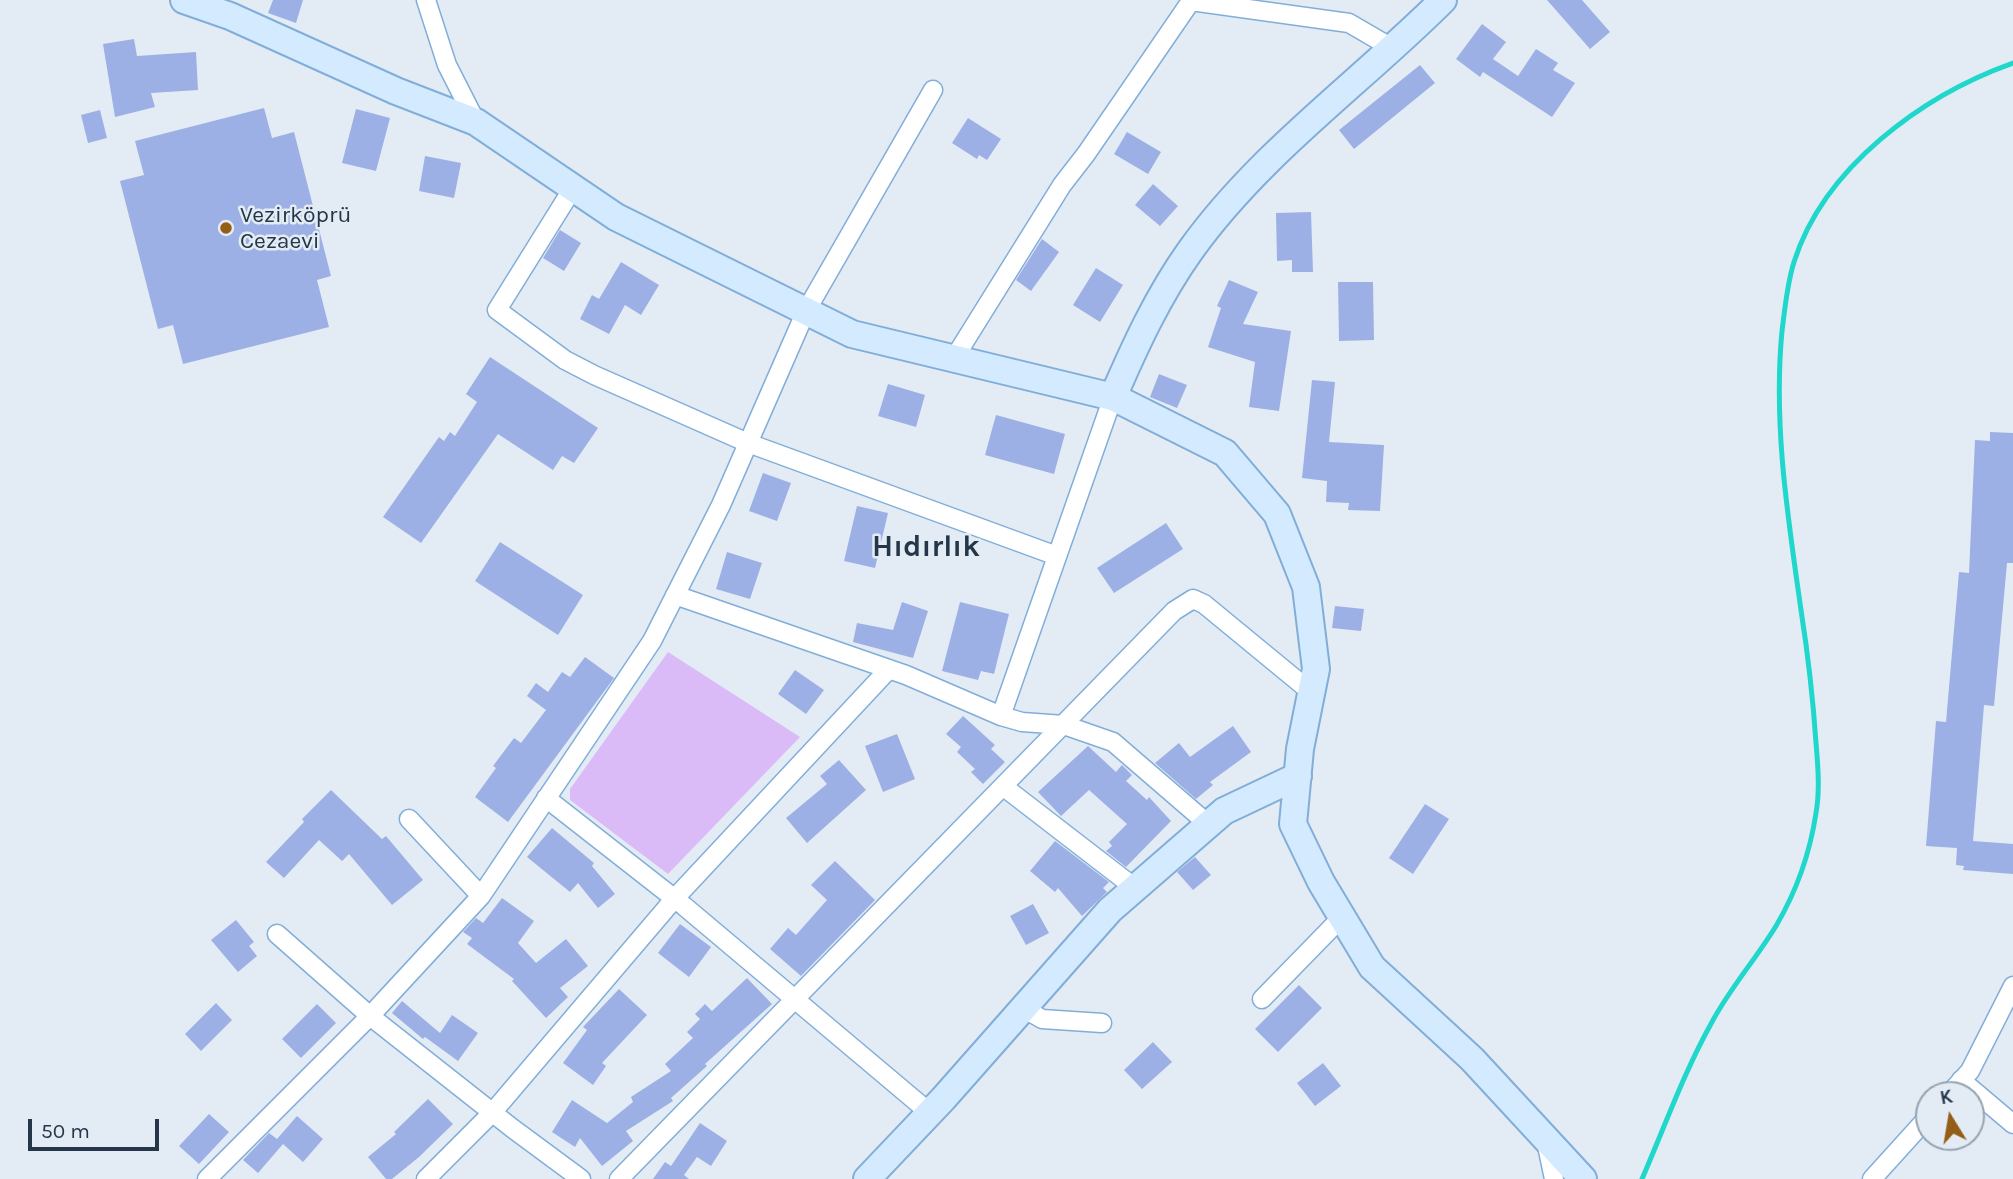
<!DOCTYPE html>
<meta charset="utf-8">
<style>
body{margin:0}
#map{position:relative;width:2013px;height:1179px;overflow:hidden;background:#e3ecf5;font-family:Karla,sans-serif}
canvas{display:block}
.north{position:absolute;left:1915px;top:1081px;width:70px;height:70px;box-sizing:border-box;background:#e3ecf5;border:2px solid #97a3b0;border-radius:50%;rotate:349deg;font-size:19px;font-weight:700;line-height:28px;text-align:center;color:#243648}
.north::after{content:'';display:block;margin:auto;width:24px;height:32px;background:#945e16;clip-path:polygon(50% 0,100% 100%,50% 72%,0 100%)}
.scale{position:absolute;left:28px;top:1119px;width:131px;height:32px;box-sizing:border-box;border:4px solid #243648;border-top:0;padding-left:9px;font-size:21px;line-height:24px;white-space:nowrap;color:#243648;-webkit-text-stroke:5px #e3ecf5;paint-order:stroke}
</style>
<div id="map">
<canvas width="2013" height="1179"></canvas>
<div class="north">K</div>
<div class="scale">50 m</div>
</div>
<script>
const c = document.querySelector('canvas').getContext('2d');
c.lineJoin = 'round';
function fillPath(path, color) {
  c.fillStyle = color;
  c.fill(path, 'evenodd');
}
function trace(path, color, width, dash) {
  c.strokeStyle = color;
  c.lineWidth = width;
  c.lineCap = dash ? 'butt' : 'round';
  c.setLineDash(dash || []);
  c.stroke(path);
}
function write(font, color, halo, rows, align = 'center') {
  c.font = font + ' Karla,sans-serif';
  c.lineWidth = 5;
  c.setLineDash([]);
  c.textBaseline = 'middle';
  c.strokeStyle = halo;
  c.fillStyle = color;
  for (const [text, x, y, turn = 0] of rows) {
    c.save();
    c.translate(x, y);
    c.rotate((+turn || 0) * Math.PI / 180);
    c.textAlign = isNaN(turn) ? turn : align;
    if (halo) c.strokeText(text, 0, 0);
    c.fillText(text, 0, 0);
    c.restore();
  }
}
const green = new Path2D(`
 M 668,652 L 800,737 L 668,874 L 570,800 L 570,789 Z`);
const stream = new Path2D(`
 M 1642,1179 C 1665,1126 1684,1072 1712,1022 C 1730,988 1756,959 1776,926 C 1796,892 1810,853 1816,813 C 1820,791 1818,766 1816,743 C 1813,698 1808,655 1801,610 C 1788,518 1773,425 1782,331 C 1785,308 1787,284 1794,262 C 1824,167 1923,95 2013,63`);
const building = new Path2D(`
 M 273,0 L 303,0 L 296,23 L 268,13 Z
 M 1547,0 L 1582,0 L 1610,32 L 1590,49 Z
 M 1482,24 L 1506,42 L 1493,59 L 1518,76 L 1536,49 L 1558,63 L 1553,70 L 1575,83 L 1552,117 L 1483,72 L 1480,77 L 1456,59 Z
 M 134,39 L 137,56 L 196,52 L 198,90 L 151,93 L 155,107 L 115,117 L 103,44 Z
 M 1420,65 L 1435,83 L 1354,149 L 1339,130 Z
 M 264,108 L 272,138 L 294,132 L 331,276 L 317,280 L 329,327 L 183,364 L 173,325 L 158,329 L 120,181 L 144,175 L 135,141 Z
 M 356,109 L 390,118 L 376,171 L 342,163 Z
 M 100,110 L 107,138 L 88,143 L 81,115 Z
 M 968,118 L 1001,139 L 987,160 L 979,155 L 977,159 L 952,143 Z
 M 1127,132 L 1161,152 L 1148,174 L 1114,154 Z
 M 425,156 L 461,163 L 454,198 L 419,191 Z
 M 1153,184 L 1178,206 L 1160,226 L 1135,205 Z
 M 1311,212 L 1313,272 L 1292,272 L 1292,260 L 1277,261 L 1276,213 Z
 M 560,230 L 581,243 L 564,271 L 543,258 Z
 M 1042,239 L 1059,252 L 1031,291 L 1016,280 Z
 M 621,262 L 659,285 L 641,315 L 625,305 L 609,334 L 580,319 L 592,295 L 599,299 Z
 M 1096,268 L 1123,285 L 1100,322 L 1073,305 Z
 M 1229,280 L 1258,292 L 1243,324 L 1291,331 L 1279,411 L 1249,407 L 1255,362 L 1208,347 L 1221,308 L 1217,306 Z
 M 1338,282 L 1373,282 L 1374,340 L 1339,341 Z
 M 490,357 L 598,428 L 574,463 L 562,456 L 553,470 L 498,434 L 421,543 L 383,517 L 439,437 L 444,441 L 450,432 L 455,436 L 477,402 L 466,394 Z
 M 1159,374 L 1187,385 L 1177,408 L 1150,397 Z
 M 1312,380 L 1335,382 L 1329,442 L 1384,445 L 1380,511 L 1348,510 L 1349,503 L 1326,502 L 1327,481 L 1302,478 Z
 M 888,384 L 925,395 L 916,427 L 878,416 Z
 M 996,415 L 1065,434 L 1054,474 L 985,455 Z
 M 1990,432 L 2013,433 L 2013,563 L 2007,563 L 1994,706 L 1984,705 L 1973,841 L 2013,844 L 2013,874 L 1963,870 L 1964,866 L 1956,865 L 1957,848 L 1926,846 L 1936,721 L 1946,722 L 1959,572 L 1969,573 L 1975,440 L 1990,441 Z
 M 763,473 L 791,483 L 777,521 L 749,511 Z
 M 857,506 L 888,513 L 875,568 L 844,561 Z
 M 1166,523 L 1183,549 L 1114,593 L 1097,568 Z
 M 500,542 L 583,595 L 558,635 L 475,581 Z
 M 727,552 L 762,563 L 750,599 L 716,589 Z
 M 902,602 L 928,611 L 913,658 L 853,642 L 857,623 L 893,630 Z
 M 960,602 L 1009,614 L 994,674 L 981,671 L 978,680 L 942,671 Z
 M 1335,606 L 1364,609 L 1361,631 L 1332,628 Z
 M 585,657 L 614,678 L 508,822 L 475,797 L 496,768 L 493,766 L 514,738 L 521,743 L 546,710 L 527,696 L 536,683 L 548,692 L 562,672 L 570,677 Z
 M 795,670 L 824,690 L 806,714 L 778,694 Z
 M 963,716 L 995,745 L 991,749 L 1005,762 L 983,784 L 971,772 L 975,769 L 957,752 L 961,747 L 946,734 Z
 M 1233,726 L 1251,752 L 1210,782 L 1213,785 L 1196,799 L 1155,763 L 1179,743 L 1190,757 Z
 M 897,734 L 915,779 L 883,792 L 865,746 Z
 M 1088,746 L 1116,772 L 1122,765 L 1132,775 L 1126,781 L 1147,800 L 1149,797 L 1171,821 L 1126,867 L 1106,851 L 1112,846 L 1109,842 L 1127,824 L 1089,790 L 1061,816 L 1038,792 Z
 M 839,760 L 866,790 L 807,843 L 786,818 L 827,784 L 820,776 Z
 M 331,790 L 382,839 L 386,836 L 423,880 L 392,905 L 349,854 L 342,861 L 319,840 L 284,878 L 266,862 L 304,822 L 302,819 Z
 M 1425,804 L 1449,819 L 1413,874 L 1389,858 Z
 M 552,828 L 594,863 L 592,866 L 615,894 L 598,908 L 578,883 L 570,892 L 527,857 Z
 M 1055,841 L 1109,882 L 1103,888 L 1107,892 L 1082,916 L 1058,888 L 1055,892 L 1030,871 Z
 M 1195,857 L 1211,875 L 1193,890 L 1177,872 Z
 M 835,861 L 875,900 L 801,976 L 770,949 L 788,928 L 796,935 L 827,900 L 811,885 Z
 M 502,898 L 534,921 L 518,943 L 536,963 L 566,939 L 588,966 L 560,988 L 568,997 L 546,1018 L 512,981 L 514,979 L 467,944 L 472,938 L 463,932 L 476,918 L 483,923 Z
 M 1033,904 L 1049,933 L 1026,945 L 1010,916 Z
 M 236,920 L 254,942 L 249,946 L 257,956 L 238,972 L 211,940 Z
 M 680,924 L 711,947 L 689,977 L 658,953 Z
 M 747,978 L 772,1004 L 705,1064 L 707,1066 L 671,1098 L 673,1101 L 626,1131 L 633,1141 L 602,1166 L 580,1138 L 575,1147 L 552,1132 L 572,1100 L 607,1123 L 633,1102 L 631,1097 L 671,1071 L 665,1064 L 693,1038 L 687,1032 L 700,1019 L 695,1014 L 705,1004 L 712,1011 Z
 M 1299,985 L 1322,1008 L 1278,1052 L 1255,1029 Z
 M 619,989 L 647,1015 L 602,1063 L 606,1066 L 593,1085 L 563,1063 L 587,1030 L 583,1027 Z
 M 402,1001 L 440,1033 L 452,1015 L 478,1033 L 458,1061 L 425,1037 L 423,1039 L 392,1013 Z
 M 216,1003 L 232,1020 L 201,1051 L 185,1034 Z
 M 317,1004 L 336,1023 L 301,1058 L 282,1039 Z
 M 1153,1042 L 1172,1062 L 1142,1089 L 1124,1070 Z
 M 1323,1063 L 1341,1086 L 1315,1106 L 1297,1083 Z
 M 428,1099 L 453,1124 L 419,1157 L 392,1179 L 386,1179 L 368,1157 L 396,1134 L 394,1132 Z
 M 209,1114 L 229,1132 L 199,1164 L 179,1146 Z
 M 297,1116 L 323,1139 L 303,1162 L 283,1144 L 258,1173 L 243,1160 L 269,1133 L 277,1139 Z
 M 700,1123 L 727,1141 L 711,1166 L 697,1157 L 684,1175 L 689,1179 L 653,1179 L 665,1162 L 671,1166 Z`);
const street = new Path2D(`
 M 426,0 L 447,65 L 476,122
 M 573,188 L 497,310 L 565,360 L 594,375 L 748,443 L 1057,556
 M 953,360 L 1062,185 L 1086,154 L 1191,1 L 1349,23 L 1392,48
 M 675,595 L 906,675 L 1001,716 L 1022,722 L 1064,725 L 1113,742 L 1208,824
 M 1001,716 L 1113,397
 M 1004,787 L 1135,888
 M 546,798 L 684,906 L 930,1113
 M 409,819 L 481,896
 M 277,934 L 370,1016 L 512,1128 L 581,1179
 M 1262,999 L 1342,917
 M 1023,1008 L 1042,1019 L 1102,1023
 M 1961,1080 L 2013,1124
 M 1948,1095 L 1970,1071 L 2013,986
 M 1546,1141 L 1554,1179
 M 207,1179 L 370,1016 L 481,896 L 652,641 L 721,505 L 806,311 L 933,90
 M 426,1179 L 492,1113 L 675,898 L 889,669
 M 619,1179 L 1174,611 L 1193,599 L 1204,604 L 1311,692
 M 1872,1179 L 1929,1116`);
const secondary = new Path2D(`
 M 184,0 L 230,16 L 396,91 L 476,122 L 616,217 L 852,334 L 1113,397 L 1225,453 L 1277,514 L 1306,587 L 1316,669 L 1300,749 L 1293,824 L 1321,882 L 1372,967 L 1472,1059 L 1583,1179
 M 1113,397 C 1135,346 1158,296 1190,251 C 1259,154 1360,83 1443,0
 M 867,1179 L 943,1099 L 1110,910 L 1224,811 L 1298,776`);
const markers = [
 [226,228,7,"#945e16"]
];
const poiNames = [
 ["Vezirköprü",240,215],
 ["Cezaevi",240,241]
];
const districtNames = [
 ["Hıdırlık",926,547]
];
fillPath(green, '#dabbf7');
trace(stream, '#20d7cb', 5);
fillPath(building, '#9cb0e5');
trace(street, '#81aed9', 21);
trace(secondary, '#81aed9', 30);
trace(street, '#fff', 18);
trace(secondary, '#d4eafe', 26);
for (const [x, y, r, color] of markers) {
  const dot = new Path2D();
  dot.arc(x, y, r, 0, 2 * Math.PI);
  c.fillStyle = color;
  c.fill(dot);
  trace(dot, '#e3ecf5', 2.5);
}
write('23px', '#243648', '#e3ecf5', poiNames, 'left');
write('bold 30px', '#243648', '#e3ecf5', districtNames);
</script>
